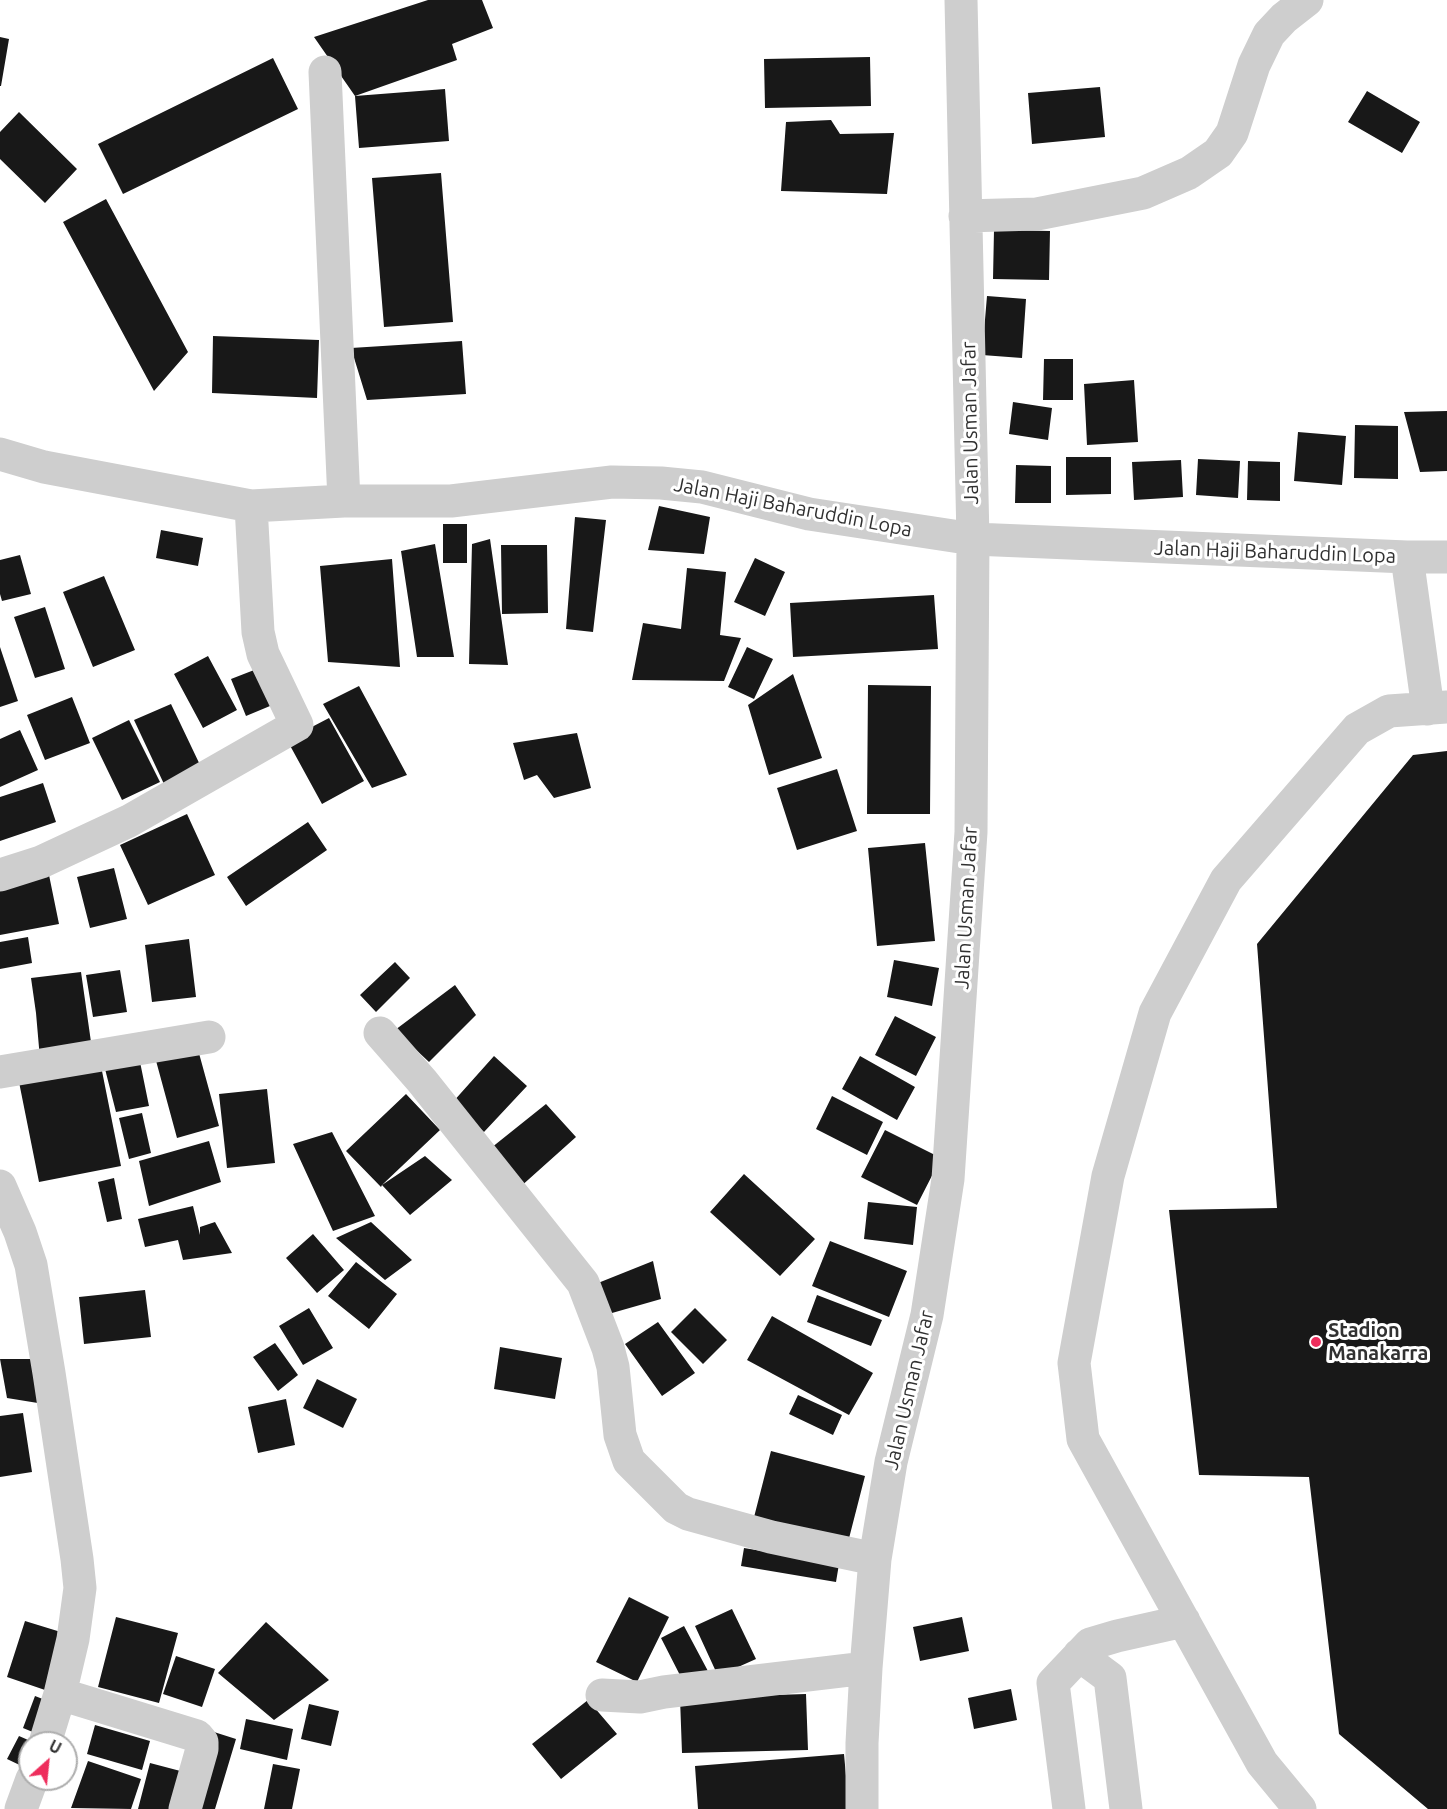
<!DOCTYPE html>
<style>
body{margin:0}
#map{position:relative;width:1447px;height:1809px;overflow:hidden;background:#fff;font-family:Ubuntu,sans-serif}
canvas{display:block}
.north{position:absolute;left:18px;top:1731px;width:60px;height:60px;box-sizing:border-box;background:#fff;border:2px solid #adadad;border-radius:50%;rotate:27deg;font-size:16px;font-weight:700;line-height:24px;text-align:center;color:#313131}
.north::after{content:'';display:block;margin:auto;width:21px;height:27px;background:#ee2d5c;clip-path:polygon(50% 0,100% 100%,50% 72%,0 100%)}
</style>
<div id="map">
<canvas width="1447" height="1809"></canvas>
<div class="north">U</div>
</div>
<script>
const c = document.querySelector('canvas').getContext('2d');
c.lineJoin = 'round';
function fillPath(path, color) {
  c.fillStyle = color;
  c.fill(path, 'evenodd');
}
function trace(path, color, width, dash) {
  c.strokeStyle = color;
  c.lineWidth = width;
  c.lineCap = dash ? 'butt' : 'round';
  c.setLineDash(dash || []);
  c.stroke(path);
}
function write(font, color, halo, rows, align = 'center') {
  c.font = font + ' Ubuntu,sans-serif';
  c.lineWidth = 6;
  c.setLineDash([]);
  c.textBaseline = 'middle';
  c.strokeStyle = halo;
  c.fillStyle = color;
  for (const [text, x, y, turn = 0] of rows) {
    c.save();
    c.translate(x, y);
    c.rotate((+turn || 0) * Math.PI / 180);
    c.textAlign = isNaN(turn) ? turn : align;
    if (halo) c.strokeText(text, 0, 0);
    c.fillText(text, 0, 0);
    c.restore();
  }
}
const building = new Path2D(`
 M 428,0 L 482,0 L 493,28 L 452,44 L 457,60 L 355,96 L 445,89 L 449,141 L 359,148 L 355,96 L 314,37 Z
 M 0,37 L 9,39 L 1,86 L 0,86 Z
 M 870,57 L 871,106 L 765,108 L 764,59 Z
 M 273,58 L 298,109 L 123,194 L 98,144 Z
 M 1100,87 L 1105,137 L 1032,144 L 1028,93 Z
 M 1367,91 L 1420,122 L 1402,153 L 1348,122 Z
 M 19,112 L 77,169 L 45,203 L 0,159 L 0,132 Z
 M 831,120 L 840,134 L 894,133 L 887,194 L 781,191 L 786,122 Z
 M 441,173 L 453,322 L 384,327 L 372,178 Z
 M 106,199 L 188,352 L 154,391 L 63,222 Z
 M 994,230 L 1050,231 L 1049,280 L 993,279 Z
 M 987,296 L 1026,299 L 1022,358 L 982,355 Z
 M 213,336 L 319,340 L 317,398 L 212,393 Z
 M 462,341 L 466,394 L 367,400 L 351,348 Z
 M 1044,359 L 1073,359 L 1073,400 L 1043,400 Z
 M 1134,380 L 1138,442 L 1087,445 L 1084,384 Z
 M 1013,402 L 1052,408 L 1048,440 L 1009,434 Z
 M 1447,411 L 1447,471 L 1420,472 L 1404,412 Z
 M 1355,425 L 1398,426 L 1398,479 L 1354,478 Z
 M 1298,432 L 1346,436 L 1342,485 L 1294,481 Z
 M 1066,457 L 1111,457 L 1111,494 L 1066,495 Z
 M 1198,459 L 1240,461 L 1238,498 L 1196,495 Z
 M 1181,460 L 1183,497 L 1134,500 L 1132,462 Z
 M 1248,461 L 1280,462 L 1280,501 L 1247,500 Z
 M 1016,465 L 1051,466 L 1051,503 L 1015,503 Z
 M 659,506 L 710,517 L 704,554 L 648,550 Z
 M 575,517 L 606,520 L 593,632 L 566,629 Z
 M 443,524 L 467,524 L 467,563 L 443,563 Z
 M 161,530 L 203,538 L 198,566 L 156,558 Z
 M 490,539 L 508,665 L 469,664 L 472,544 Z
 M 435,544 L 454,657 L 417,657 L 401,551 Z
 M 501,545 L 547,545 L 548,613 L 502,614 Z
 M 20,555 L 31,594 L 2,601 L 0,594 L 0,560 Z
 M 755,558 L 785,572 L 765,616 L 734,602 Z
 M 392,559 L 400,667 L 328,662 L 320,566 Z
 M 687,568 L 726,572 L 720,635 L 741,638 L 724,681 L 632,680 L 643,623 L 681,629 Z
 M 104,576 L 135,650 L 93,667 L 63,592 Z
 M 934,595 L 938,649 L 793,657 L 790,603 Z
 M 45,607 L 65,669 L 35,678 L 14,617 Z
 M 0,647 L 18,701 L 0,707 Z
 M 747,647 L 773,659 L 754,699 L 728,687 Z
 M 208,656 L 237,710 L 203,728 L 174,674 Z
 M 267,665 L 282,701 L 246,716 L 231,679 Z
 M 793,674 L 822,758 L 769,775 L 748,705 Z
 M 868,685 L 931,686 L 930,814 L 867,814 Z
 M 359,686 L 407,775 L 372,788 L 323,704 Z
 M 72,697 L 90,743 L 45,760 L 27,715 Z
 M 171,704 L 201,767 L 164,784 L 134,720 Z
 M 329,718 L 364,781 L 322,804 L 287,740 Z
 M 129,720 L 160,782 L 122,800 L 92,738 Z
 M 20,730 L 38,770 L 0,787 L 0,739 Z
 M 577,733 L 591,788 L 554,798 L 537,775 L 524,780 L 513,743 Z
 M 1447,751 L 1447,1809 L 1428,1809 L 1339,1734 L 1309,1477 L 1199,1475 L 1169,1210 L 1277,1208 L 1257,944 L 1413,755 Z
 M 837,769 L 857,831 L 797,850 L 777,788 Z
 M 43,783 L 56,822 L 0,841 L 0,797 Z
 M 187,814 L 215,875 L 148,905 L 120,845 Z
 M 308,822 L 327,850 L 246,906 L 227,877 Z
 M 925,843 L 935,941 L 877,946 L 868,848 Z
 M 114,868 L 127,919 L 90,928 L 77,877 Z
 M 49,875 L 59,924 L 0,935 L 0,884 Z
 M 28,937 L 32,963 L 0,969 L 0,942 Z
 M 189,939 L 196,997 L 152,1002 L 145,945 Z
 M 894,960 L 939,968 L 932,1006 L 887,997 Z
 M 395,962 L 410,978 L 376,1012 L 360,995 Z
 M 120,970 L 127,1012 L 93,1017 L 86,975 Z
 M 81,972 L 91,1042 L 40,1059 L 36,1013 L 31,978 Z
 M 455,985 L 476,1015 L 429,1062 L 395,1030 Z
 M 895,1016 L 936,1037 L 916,1076 L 875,1055 Z
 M 197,1046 L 219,1126 L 177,1138 L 155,1057 Z
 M 494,1056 L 527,1086 L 484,1132 L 452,1103 Z
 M 860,1056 L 915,1087 L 897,1120 L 842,1089 Z
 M 139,1057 L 149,1106 L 116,1112 L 104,1065 Z
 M 101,1066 L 121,1166 L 39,1182 L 19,1082 Z
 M 267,1089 L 275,1163 L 227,1168 L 219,1094 Z
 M 406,1094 L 440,1130 L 382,1185 L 425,1156 L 452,1180 L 410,1215 L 382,1185 L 381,1187 L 346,1151 Z
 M 832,1096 L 883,1122 L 867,1155 L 816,1129 Z
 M 546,1104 L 576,1137 L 519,1188 L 486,1152 Z
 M 142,1113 L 151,1153 L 129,1159 L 119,1118 Z
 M 885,1130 L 941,1158 L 917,1205 L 861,1177 Z
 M 332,1132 L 375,1216 L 333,1231 L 293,1144 Z
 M 209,1141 L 221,1182 L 149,1206 L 139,1161 Z
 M 744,1174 L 815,1239 L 780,1276 L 710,1212 Z
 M 114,1178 L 122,1219 L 107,1222 L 98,1182 Z
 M 868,1202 L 917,1207 L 913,1245 L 864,1239 Z
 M 193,1206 L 200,1235 L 200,1227 L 215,1222 L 232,1253 L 183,1260 L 178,1240 L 145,1247 L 138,1219 Z
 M 371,1222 L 412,1260 L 385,1280 L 336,1238 Z
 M 313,1234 L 344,1270 L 317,1293 L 286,1258 Z
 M 830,1241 L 907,1271 L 889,1317 L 812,1286 Z
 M 653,1261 L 661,1299 L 605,1315 L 593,1285 Z
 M 356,1262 L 397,1294 L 369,1329 L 328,1296 Z
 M 145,1290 L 151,1337 L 84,1344 L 79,1297 Z
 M 817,1295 L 882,1320 L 871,1346 L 807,1322 Z
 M 309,1308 L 333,1348 L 303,1365 L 279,1326 Z
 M 695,1308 L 727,1340 L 703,1364 L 671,1332 Z
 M 772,1316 L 873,1373 L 849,1415 L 747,1360 Z
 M 658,1322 L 695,1373 L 662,1396 L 625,1344 Z
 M 275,1343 L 298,1375 L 278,1391 L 253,1357 Z
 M 500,1347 L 562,1358 L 555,1399 L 494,1389 Z
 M 0,1359 L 38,1359 L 44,1404 L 7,1398 Z
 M 317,1379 L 357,1399 L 343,1428 L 303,1408 Z
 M 798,1395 L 842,1415 L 833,1435 L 789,1414 Z
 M 286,1399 L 295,1445 L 258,1453 L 248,1407 Z
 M 23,1413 L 32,1472 L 0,1477 L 0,1416 Z
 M 771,1451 L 865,1476 L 846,1550 L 752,1525 Z
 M 744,1548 L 839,1564 L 836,1582 L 741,1566 Z
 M 629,1597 L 669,1617 L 637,1682 L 596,1662 Z
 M 732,1609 L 756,1659 L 718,1676 L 695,1626 Z
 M 116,1617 L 178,1633 L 159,1703 L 98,1687 Z
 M 962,1617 L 969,1651 L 920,1661 L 913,1627 Z
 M 25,1621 L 64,1633 L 45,1690 L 7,1677 Z
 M 266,1622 L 329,1680 L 274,1720 L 218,1673 Z
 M 684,1626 L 709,1673 L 685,1685 L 661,1638 Z
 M 176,1656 L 215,1669 L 202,1707 L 163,1694 Z
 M 1011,1689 L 1017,1720 L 974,1729 L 968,1698 Z
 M 806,1694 L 808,1750 L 682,1753 L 680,1698 Z
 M 35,1696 L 53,1703 L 40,1735 L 23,1728 Z
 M 588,1700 L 617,1734 L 561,1779 L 532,1744 Z
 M 309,1704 L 339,1711 L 331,1746 L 301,1739 Z
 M 246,1719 L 293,1729 L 287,1760 L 240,1749 Z
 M 95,1725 L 150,1741 L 142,1770 L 87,1754 Z
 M 214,1732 L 236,1739 L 215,1809 L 192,1809 Z
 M 19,1736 L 35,1743 L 30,1743 L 30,1765 L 28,1769 L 7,1759 Z
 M 844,1754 L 849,1809 L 698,1809 L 695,1766 Z
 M 88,1761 L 141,1779 L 131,1809 L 71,1808 Z
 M 150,1763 L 188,1773 L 179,1809 L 138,1809 Z
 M 273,1764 L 300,1769 L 292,1809 L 264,1809 Z`);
const minor = new Path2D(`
 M 325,72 L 344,501
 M 965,216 L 1037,214 L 1143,193 L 1189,173 L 1218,153 L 1232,133 L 1254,65 L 1269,34 L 1284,18 L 1307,0
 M 0,454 L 44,467 L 251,506 L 344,501 L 451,501 L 612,482 L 661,483 L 702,487 L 809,514 L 973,539 L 1407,557 L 1447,557
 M 1407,557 L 1428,709
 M 0,875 L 41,862 L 129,821 L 297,725 L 263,654 L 258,632 L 251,506
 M 380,1033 L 422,1081 L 583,1283 L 608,1348 L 613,1367 L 620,1435 L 629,1461 L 676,1508 L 688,1514 L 771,1537 L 875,1559
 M 0,1072 L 209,1037
 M 0,1186 L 20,1232 L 31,1265 L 49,1373 L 77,1559 L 80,1588 L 73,1639 L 60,1694 L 45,1743
 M 1079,1655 L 1110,1678 L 1126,1809
 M 60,1694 L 197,1736 L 202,1742 L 202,1749 L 185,1809
 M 602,1695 L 640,1697 L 664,1692 L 866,1668
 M 21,1809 L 32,1779
 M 862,1809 L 862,1743 L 866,1668 L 875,1559 L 891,1462 L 927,1315 L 948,1179 L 971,832 L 973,539 L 961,0
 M 1069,1809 L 1053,1683 L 1090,1644 L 1117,1636 L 1184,1621
 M 1300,1809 L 1262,1763 L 1083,1439 L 1074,1363 L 1108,1176 L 1155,1013 L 1226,880 L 1357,729 L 1389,711 L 1447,707`);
const markers = [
 [1316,1342,6,"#ee2d5c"]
];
const streetNames = [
 ["Jalan Usman Jafar",970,423,-91],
 ["Jalan Haji Baharuddin Lopa",793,507,11],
 ["Jalan Haji Baharuddin Lopa",1275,552,2],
 ["Jalan Usman Jafar",966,908,-87],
 ["Jalan Usman Jafar",909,1390,-77]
];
const poiNames = [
 ["Stadion",1328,1330],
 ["Manakarra",1328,1353]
];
fillPath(building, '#181818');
trace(minor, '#cecece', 33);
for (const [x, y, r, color] of markers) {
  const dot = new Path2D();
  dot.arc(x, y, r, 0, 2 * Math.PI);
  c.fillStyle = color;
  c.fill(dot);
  trace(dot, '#fff', 2);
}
write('20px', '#313131', '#fff', streetNames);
write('bold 20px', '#313131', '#fff', poiNames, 'left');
</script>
